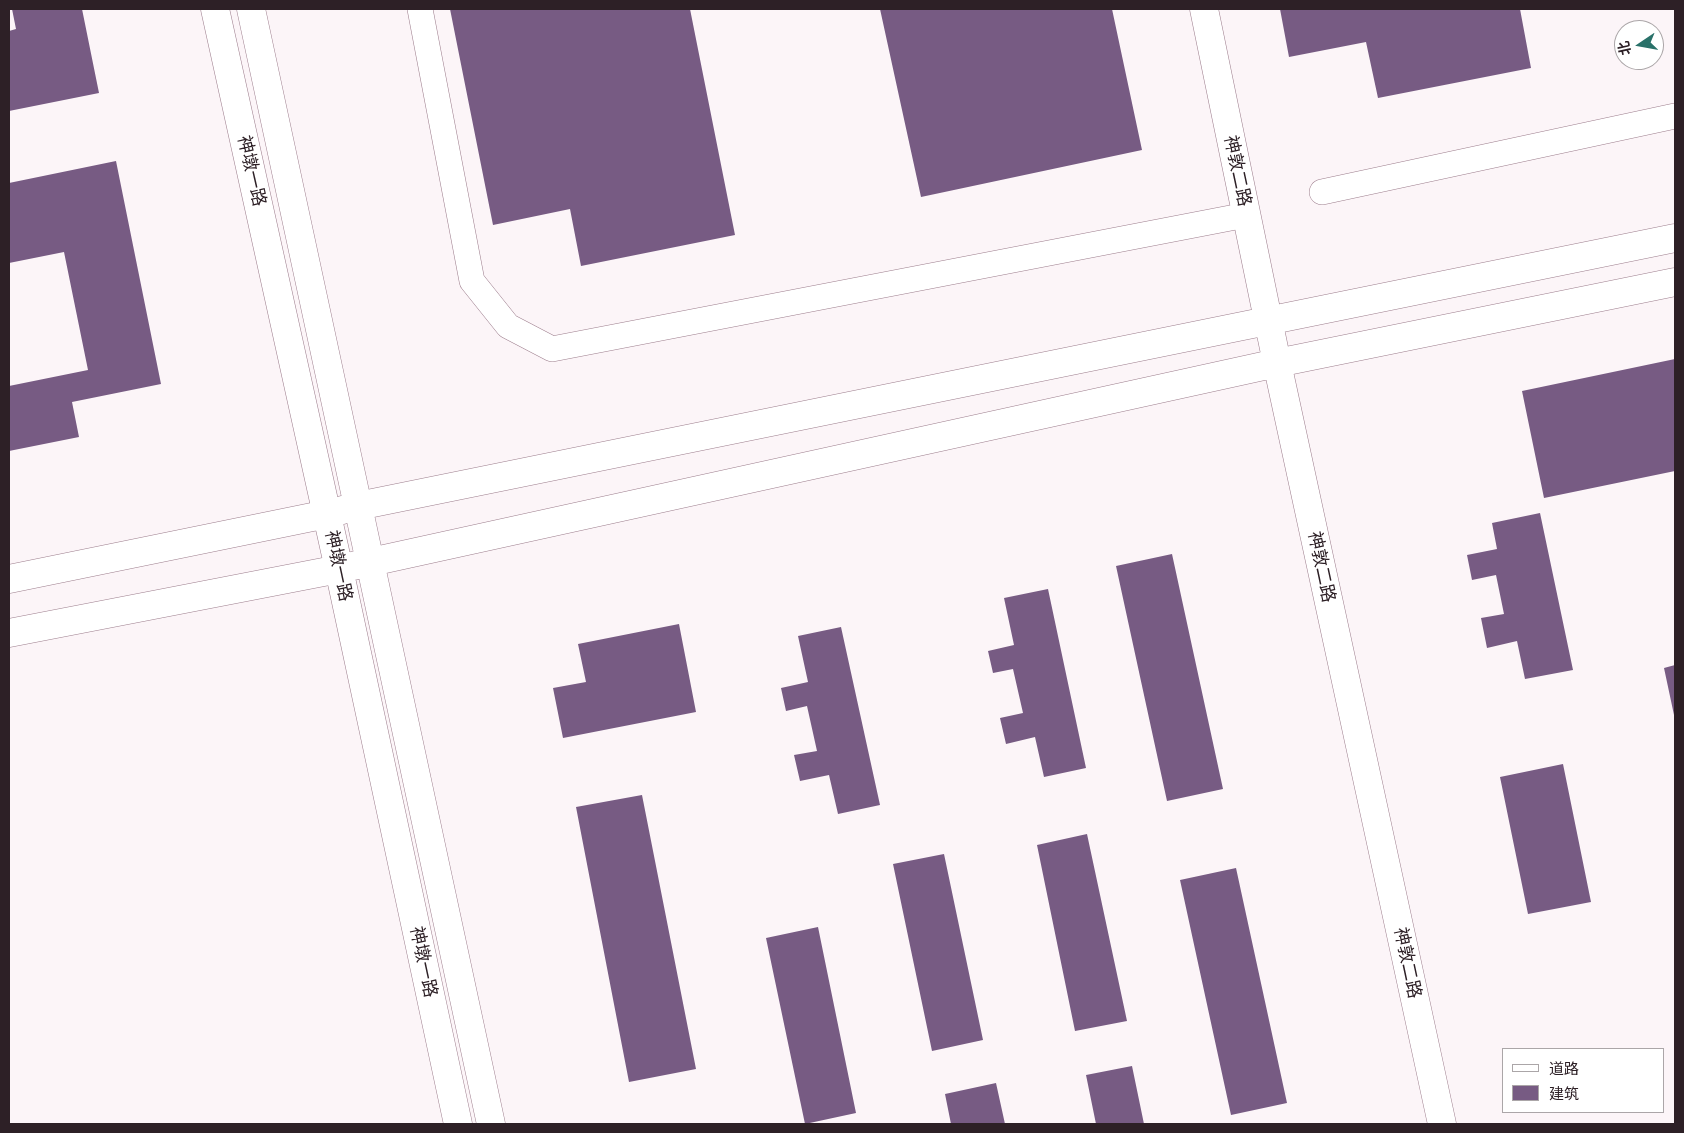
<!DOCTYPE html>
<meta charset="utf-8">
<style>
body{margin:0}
#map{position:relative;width:1684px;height:1133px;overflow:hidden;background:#fcf5f8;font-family:Bitter,"Noto Sans SC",serif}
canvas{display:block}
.frame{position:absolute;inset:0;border:10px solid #2d2026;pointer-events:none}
.legend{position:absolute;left:1502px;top:1048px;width:162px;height:65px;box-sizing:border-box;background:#fff;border:1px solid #aba6a8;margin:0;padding:6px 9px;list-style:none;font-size:15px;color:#2d2026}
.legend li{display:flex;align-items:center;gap:10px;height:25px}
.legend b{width:25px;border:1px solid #aba6a8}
.north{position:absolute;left:1614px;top:20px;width:50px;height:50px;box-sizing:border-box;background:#fff;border:1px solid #aba6a8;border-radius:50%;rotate:258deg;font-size:14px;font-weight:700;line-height:20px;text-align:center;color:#2d2026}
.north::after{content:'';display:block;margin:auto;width:18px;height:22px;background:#297169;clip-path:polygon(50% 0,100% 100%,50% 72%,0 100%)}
</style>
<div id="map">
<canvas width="1684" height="1133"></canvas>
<div class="frame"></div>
<ul class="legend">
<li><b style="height:6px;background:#fff"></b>道路</li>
<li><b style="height:14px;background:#775b83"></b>建筑</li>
</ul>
<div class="north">北</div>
</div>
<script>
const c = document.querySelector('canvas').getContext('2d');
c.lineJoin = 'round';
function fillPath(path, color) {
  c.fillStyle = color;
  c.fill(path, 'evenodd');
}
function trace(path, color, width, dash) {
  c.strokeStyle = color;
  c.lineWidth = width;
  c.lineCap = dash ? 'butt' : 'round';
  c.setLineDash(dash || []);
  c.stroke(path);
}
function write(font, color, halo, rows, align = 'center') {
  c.font = font + ' Bitter,"Noto Sans SC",serif';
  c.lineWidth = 5;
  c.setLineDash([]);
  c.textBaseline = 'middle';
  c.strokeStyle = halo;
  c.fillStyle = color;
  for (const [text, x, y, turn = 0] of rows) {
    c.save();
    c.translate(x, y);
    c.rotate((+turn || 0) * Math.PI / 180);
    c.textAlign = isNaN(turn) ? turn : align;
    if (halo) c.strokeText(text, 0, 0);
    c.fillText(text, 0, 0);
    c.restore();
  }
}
const building = new Path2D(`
 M 12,9 L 82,9 L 99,93 L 9,111 L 9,31 L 16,29 Z
 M 450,9 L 690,9 L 735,235 L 581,266 L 570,209 L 493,225 Z
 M 880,9 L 1112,9 L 1142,150 L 921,197 Z
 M 1280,9 L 1520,9 L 1531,68 L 1378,98 L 1366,42 L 1289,57 Z
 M 116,161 L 161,384 L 72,402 L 79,437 L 9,451 L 9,386 L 88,370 L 64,252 L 9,263 L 9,183 Z
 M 1675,359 L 1675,471 L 1544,498 L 1522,391 Z
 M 1540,513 L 1573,670 L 1525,679 L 1517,641 L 1487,648 L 1481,618 L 1504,614 L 1496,575 L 1472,580 L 1467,555 L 1497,549 L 1492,523 Z
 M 1172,554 L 1223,789 L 1167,801 L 1116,566 Z
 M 1048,589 L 1086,768 L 1044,777 L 1035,737 L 1006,744 L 1000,718 L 1023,713 L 1013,669 L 993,673 L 988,651 L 1014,645 L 1004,598 Z
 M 679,624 L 696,712 L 563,738 L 553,688 L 586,682 L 578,644 Z
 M 841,627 L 880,805 L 838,814 L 829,775 L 800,781 L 794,755 L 817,751 L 807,706 L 786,711 L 781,688 L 808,682 L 798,636 Z
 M 1675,665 L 1675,715 L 1674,715 L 1664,668 Z
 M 1563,764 L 1591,902 L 1528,914 L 1500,777 Z
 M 642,795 L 696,1069 L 629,1082 L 576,807 Z
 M 1087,834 L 1127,1021 L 1075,1031 L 1037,845 Z
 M 944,854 L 983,1040 L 932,1051 L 893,864 Z
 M 1236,868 L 1287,1103 L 1231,1115 L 1180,880 Z
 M 818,927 L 856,1113 L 805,1124 L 766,938 Z
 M 1132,1066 L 1144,1124 L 1096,1124 L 1086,1075 Z
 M 996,1083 L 1005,1124 L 951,1124 L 945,1094 Z`);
const street = new Path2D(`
 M 420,9 L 472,281 L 508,326 L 552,349 L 1246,215
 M 1322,192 L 1675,116`);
const secondary = new Path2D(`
 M 215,9 L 339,569 L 458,1124
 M 251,9 L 491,1124
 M 1204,9 L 1277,363 L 1442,1124
 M 9,579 L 327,514 L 358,506 L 1675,238
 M 9,633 L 339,569 L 1277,363 L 1675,282`);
const streetNames = [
 ["神墩一路",251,171,77],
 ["神敦二路",1237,171,78],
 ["神墩一路",338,566,78],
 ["神敦二路",1321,567,78],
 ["神墩一路",423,962,78],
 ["神敦二路",1407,963,78]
];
fillPath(building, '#775b83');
trace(street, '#9d7e8d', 26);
trace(secondary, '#9d7e8d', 29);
trace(street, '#fff', 25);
trace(secondary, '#fff', 28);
write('18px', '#2d2026', '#fff', streetNames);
</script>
